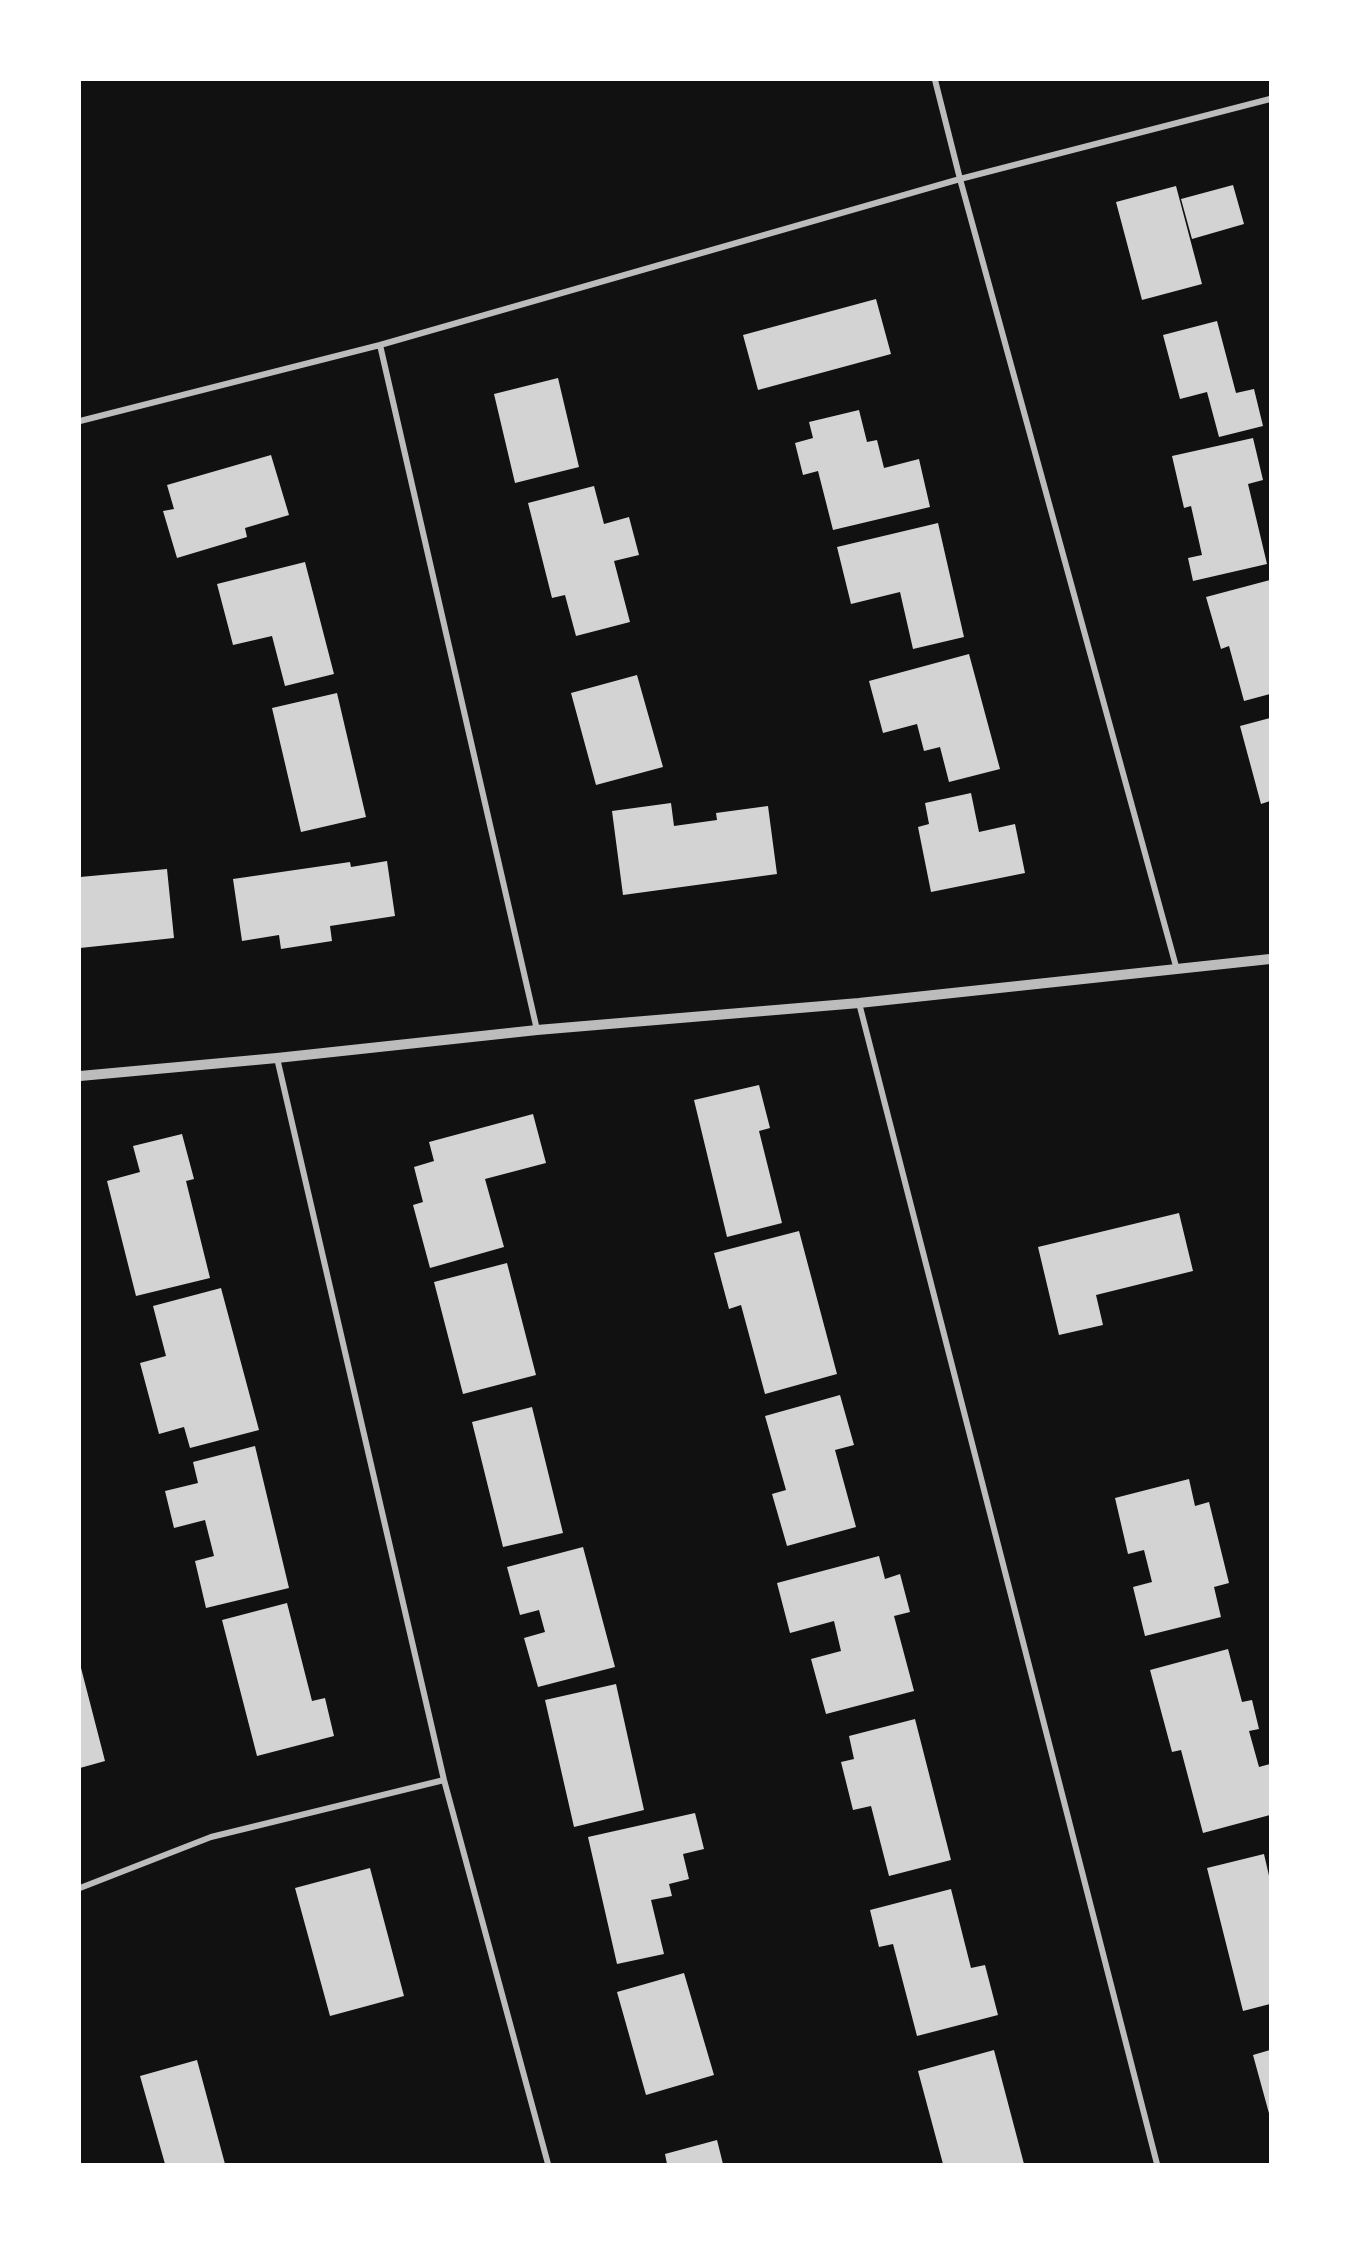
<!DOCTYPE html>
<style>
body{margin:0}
#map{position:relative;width:1350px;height:2244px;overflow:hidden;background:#111;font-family:"PT Serif",serif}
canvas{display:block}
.frame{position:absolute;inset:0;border:81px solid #fff;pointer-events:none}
</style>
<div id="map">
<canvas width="1350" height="2244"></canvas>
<div class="frame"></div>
</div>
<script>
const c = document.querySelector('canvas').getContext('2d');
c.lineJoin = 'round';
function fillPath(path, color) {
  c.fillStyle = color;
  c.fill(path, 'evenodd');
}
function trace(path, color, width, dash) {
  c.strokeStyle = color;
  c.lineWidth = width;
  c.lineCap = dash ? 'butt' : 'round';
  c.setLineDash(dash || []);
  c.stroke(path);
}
const building = new Path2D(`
 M 1233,185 L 1244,224 L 1192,239 L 1181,199 Z
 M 1176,186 L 1202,284 L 1142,300 L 1116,202 Z
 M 876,299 L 891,354 L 758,390 L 743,335 Z
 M 1217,321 L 1236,393 L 1254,389 L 1263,426 L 1219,437 L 1207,392 L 1180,399 L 1163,335 Z
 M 558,378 L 579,467 L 515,483 L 494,394 Z
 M 859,410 L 867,442 L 877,440 L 884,468 L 919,459 L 930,507 L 833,530 L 818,471 L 803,475 L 795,443 L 813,438 L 809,422 Z
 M 1253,438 L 1263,480 L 1248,484 L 1267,564 L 1193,581 L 1188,558 L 1202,555 L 1191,506 L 1184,508 L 1172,456 Z
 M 271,455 L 289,515 L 245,528 L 247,537 L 177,558 L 163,511 L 174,509 L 167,485 Z
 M 594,486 L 604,524 L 629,517 L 639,555 L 614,561 L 630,622 L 576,636 L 565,595 L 552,598 L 528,503 Z
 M 938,523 L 964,637 L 913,649 L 900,592 L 851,604 L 837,547 Z
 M 305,562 L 334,674 L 285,686 L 272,636 L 233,645 L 217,584 Z
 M 1270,580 L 1270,694 L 1244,701 L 1229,646 L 1221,649 L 1206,597 Z
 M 969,654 L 1000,769 L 949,782 L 940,747 L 924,751 L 917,724 L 883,733 L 869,681 Z
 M 637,675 L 663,767 L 596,785 L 571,693 Z
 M 337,693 L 366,817 L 301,832 L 272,708 Z
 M 1270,718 L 1270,801 L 1261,804 L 1240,726 Z
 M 971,793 L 979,832 L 1015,824 L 1025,873 L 931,892 L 918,827 L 929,824 L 925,803 Z
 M 671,803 L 674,826 L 717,820 L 716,813 L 768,806 L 777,874 L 623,895 L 612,811 Z
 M 387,861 L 395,916 L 330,926 L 332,941 L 281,949 L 279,935 L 242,941 L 233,879 L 350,862 L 351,867 Z
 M 167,869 L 174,938 L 80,948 L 80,877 Z
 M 759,1085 L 770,1128 L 759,1131 L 782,1223 L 727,1237 L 694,1100 Z
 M 533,1114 L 546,1163 L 485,1179 L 504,1247 L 430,1268 L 413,1205 L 423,1202 L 414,1167 L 434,1161 L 429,1142 Z
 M 182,1134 L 194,1179 L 186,1181 L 210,1278 L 136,1296 L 107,1181 L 140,1172 L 133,1146 Z
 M 1179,1213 L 1193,1271 L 1096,1295 L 1103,1325 L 1059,1335 L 1038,1247 Z
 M 799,1231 L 837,1374 L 765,1394 L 741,1305 L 729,1309 L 714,1253 Z
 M 507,1263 L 536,1375 L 463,1394 L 434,1282 Z
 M 221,1288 L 259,1430 L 190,1448 L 184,1427 L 159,1434 L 140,1363 L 166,1356 L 153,1306 Z
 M 840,1395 L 854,1445 L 835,1450 L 856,1527 L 787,1546 L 772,1494 L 786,1490 L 765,1416 Z
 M 532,1407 L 563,1533 L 503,1547 L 472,1422 Z
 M 255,1446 L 289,1588 L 206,1608 L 195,1561 L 214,1556 L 205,1520 L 174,1528 L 165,1491 L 198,1483 L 193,1462 Z
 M 1189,1479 L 1195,1506 L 1209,1502 L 1229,1583 L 1214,1587 L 1221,1617 L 1145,1636 L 1133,1587 L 1152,1582 L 1144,1550 L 1128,1554 L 1115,1498 Z
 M 583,1547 L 615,1667 L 538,1687 L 524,1638 L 545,1632 L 539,1610 L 520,1615 L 507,1567 Z
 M 879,1556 L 885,1579 L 900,1574 L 910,1612 L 894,1616 L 914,1691 L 826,1714 L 811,1659 L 841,1651 L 834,1621 L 790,1633 L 777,1583 Z
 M 287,1603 L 312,1701 L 325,1698 L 334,1736 L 257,1756 L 222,1620 Z
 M 1228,1649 L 1242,1702 L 1252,1700 L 1259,1729 L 1249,1731 L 1259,1767 L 1270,1764 L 1270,1815 L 1203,1833 L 1181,1750 L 1172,1752 L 1150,1670 Z
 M 80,1664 L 105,1761 L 80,1768 Z
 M 616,1684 L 644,1810 L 574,1827 L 545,1700 Z
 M 915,1719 L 951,1860 L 889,1876 L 871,1806 L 853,1810 L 841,1762 L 854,1759 L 849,1736 Z
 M 695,1813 L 704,1849 L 683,1854 L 689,1879 L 669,1884 L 672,1896 L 651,1900 L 664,1954 L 617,1964 L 588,1837 Z
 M 1264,1854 L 1270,1880 L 1270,2004 L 1243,2011 L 1207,1868 Z
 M 370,1868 L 404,1996 L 330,2016 L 295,1888 Z
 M 951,1889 L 971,1968 L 985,1965 L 998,2015 L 917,2036 L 893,1944 L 879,1947 L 870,1910 Z
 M 684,1973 L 714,2075 L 646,2095 L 617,1992 Z
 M 994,2050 L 1024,2164 L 943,2164 L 918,2071 Z
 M 1270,2050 L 1270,2117 L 1253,2055 Z
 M 197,2060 L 225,2164 L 165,2164 L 140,2076 Z
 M 717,2140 L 723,2164 L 667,2164 L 665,2154 Z`);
const minor = new Path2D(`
 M 935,80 L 960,179 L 1177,970
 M 380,345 L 537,1030
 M 80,421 L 380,345 L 960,179 L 1270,99
 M 859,1003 L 1157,2164
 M 277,1058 L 444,1780 L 548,2164
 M 80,1888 L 211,1837 L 444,1780`);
const tertiary = new Path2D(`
 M 80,1076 L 277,1058 L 537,1030 L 859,1003 L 1270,959`);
fillPath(building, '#d3d3d3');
trace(minor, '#bcbcbc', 6);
trace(tertiary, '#bcbcbc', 10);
</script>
